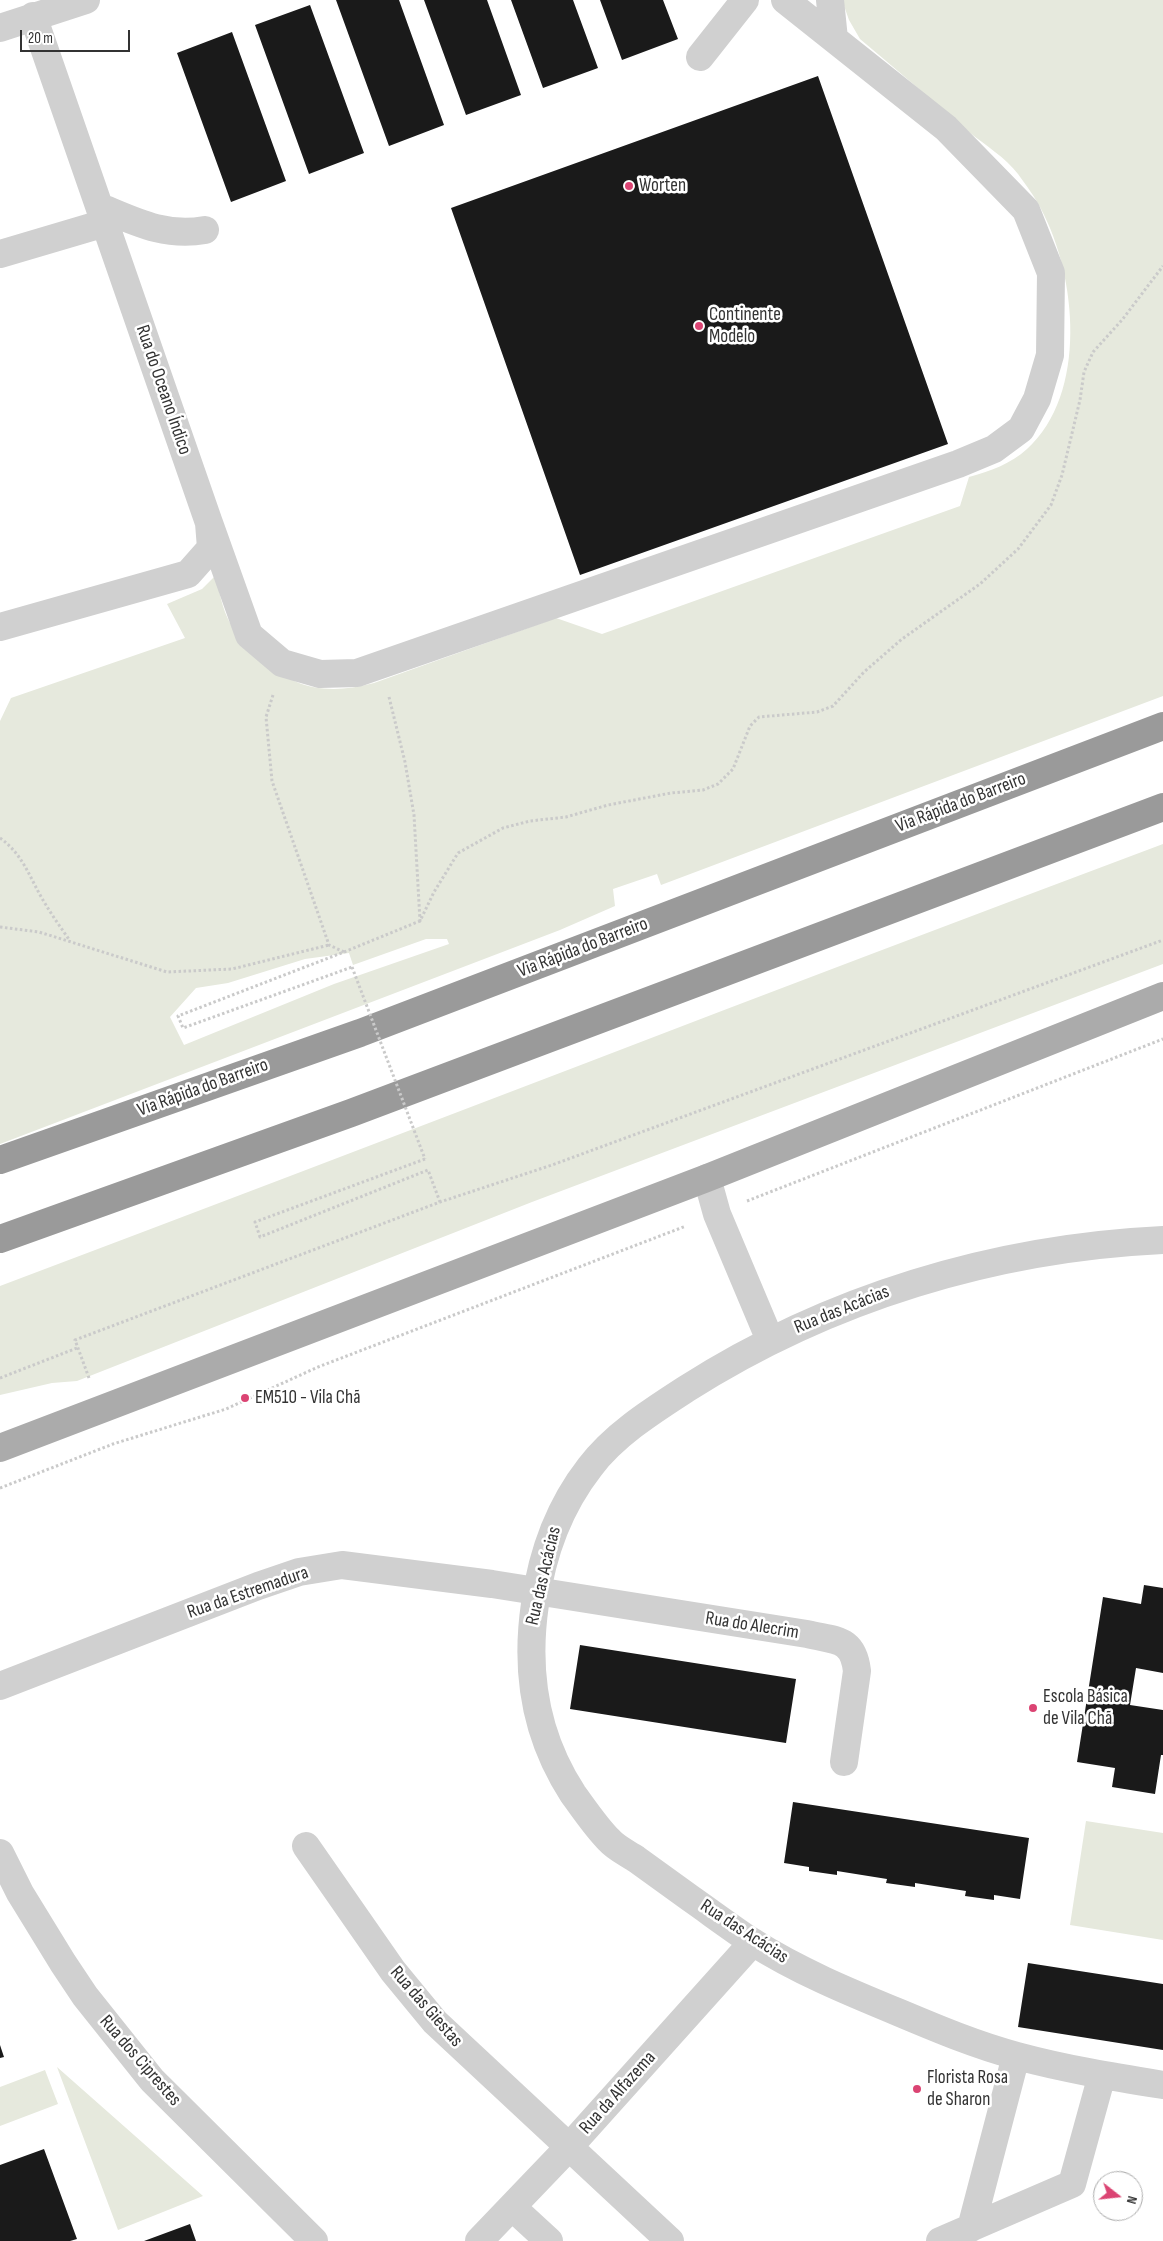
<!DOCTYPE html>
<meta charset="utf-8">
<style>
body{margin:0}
#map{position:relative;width:1163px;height:2241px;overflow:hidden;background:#fff;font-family:"Sofia Sans Condensed",sans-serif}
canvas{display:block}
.north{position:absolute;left:1093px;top:2171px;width:50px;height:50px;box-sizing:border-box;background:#fff;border:1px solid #adadad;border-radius:50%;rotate:106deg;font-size:14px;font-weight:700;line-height:20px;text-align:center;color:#333}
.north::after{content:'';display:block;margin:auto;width:18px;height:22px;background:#db4473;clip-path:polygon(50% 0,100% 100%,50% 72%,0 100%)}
.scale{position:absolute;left:20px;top:30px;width:110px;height:22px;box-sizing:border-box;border:2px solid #333;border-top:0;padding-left:6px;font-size:15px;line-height:18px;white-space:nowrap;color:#333;-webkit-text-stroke:4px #fff;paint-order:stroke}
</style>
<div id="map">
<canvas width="1163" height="2241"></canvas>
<div class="north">N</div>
<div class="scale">20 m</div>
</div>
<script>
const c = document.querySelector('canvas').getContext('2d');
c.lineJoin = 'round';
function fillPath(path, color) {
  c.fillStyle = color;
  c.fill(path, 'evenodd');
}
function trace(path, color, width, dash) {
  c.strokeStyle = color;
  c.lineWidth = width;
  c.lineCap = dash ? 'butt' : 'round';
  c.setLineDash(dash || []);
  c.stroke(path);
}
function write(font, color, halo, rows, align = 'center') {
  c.font = font + ' "Sofia Sans Condensed",sans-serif';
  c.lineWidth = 5;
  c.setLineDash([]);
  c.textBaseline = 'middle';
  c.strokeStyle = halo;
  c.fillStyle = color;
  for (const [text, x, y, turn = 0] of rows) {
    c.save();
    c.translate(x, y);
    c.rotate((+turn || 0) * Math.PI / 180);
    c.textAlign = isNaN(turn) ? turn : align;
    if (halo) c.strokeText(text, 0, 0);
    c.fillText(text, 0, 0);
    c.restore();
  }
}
const green = new Path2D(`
 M 842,0 L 1163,0 L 1163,696 L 661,885 L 657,874 L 613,889 L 615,906 L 560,930 L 0,1144 L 0,721 L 11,698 L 185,638 L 167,604 L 202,589 L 216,575 C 219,591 222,608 230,623 C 237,637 248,647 260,658 C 295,690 329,695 374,683 L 556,618 L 602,634 L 960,506 L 969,477 C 990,471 1011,464 1027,449 C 1088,394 1077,276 1041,209 C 1035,197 1026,185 1018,174 C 1006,158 985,145 969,132 C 933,101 897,70 860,39 L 849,20 ZM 426,939 L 447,939 L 449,944 L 334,984 L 184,1045 L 170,1017 L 196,988 L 228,983 L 305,959 L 349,953 L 353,965 Z
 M 1163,844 L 1163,964 L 532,1202 L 77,1381 L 52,1383 L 0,1395 L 0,1286 C 388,1140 775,989 1163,844 Z
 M 1086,1821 L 1163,1833 L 1163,1940 L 1070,1925 Z
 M 57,2067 L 203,2196 L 118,2230 Z
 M 45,2070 L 58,2104 L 0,2126 L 0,2087 Z`);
const building = new Path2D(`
 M 336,0 L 399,0 L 444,125 L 389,146 Z
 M 424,0 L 487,0 L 521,95 L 466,115 Z
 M 511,0 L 573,0 L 598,68 L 543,88 Z
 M 600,0 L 663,0 L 678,39 L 622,60 Z
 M 310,5 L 364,153 L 309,174 L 255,25 Z
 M 232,32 L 286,181 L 231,202 L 177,53 Z
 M 818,76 L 948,444 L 580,575 L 451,208 Z
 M 1144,1585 L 1163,1588 L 1163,1673 L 1136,1668 L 1130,1705 L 1163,1710 L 1163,1755 L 1161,1755 L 1155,1794 L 1112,1787 L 1115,1768 L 1077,1762 L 1103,1597 L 1141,1604 Z
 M 580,1645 L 796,1679 L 786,1743 L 570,1709 Z
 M 793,1802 L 1029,1838 L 1020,1899 L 994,1895 L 994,1900 L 965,1896 L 966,1891 L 915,1883 L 915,1887 L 886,1883 L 887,1879 L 837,1871 L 837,1875 L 809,1871 L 809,1867 L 784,1863 Z
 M 1028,1963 L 1163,1984 L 1163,2050 L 1018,2027 Z
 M 0,2045 L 4,2057 L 0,2058 Z
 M 44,2149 L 77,2239 L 70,2241 L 0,2241 L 0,2165 Z
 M 190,2224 L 196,2241 L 144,2241 Z`);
const path = new Path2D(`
 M 273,695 L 266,717 L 272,781 L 329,945 L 344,952 L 178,1016 L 183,1028 L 352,967
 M 389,697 L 405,762 L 414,815 L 420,921
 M 0,838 C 25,856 30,880 46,905 C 53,917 62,929 70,941
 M 0,927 L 39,932 L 167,972 L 232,969 L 329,945
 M 344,952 L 420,921 L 434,892 L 458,853 L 503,828 L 530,821 L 566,817 L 608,805 L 671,793 L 703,790 L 718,784 L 733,769 L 750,726 L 759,717 L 817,712 L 833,706 L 864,672 L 902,639 L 980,584 L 1018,549 L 1051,505 L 1062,475 L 1080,400 L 1084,372 L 1093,352 L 1122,320 L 1163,266
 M 425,1159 L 255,1222 L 260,1237 L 428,1170 L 440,1202
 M 747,1201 L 1163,1039
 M 0,1378 L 77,1348
 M 89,1378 L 75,1340 L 440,1202 L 552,1165 L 1163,940
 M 0,1488 L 113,1444 L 226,1409 L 318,1367 L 686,1226`);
const minor = new Path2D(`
 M 830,0 L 834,39
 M 0,28 L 86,0
 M 700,57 L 745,0
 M 100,207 C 136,222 165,237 205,230
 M 0,254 L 105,223
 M 209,523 L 249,635 L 282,663 L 320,674 L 357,673 L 958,464 L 994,449 L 1021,429 L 1037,399 L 1050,355 L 1051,273 L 1026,210 L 946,128 L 785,0
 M 0,627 L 188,574 L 211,548 L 209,523 L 33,16
 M 707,1178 L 717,1214 L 770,1340
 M 1163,1240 C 994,1248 829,1298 686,1389 C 652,1411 614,1435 590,1467 C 558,1508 542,1553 535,1604 C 525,1672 535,1736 573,1794 C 584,1809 596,1827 609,1840 C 616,1848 627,1853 636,1859 C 654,1872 672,1885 690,1898 C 710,1912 730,1927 751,1941 C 798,1971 849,1992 900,2013 C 938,2029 976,2045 1017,2056 C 1065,2069 1114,2077 1163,2085
 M 0,1686 L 258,1586 L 299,1572 L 342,1565 L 492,1584 L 807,1634 C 835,1641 853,1637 857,1671 L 844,1762
 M 306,1846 L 393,1971 L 435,2022 L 670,2241
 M 0,1853 L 20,1893 L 63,1963 L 85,1996 L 152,2080 L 314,2241
 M 512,2207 L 549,2241
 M 971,2228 L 1016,2056
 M 479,2241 L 569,2147 L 753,1942
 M 940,2241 L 1072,2184 L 1102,2075`);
const major = new Path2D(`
 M 0,1448 L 707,1178 L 1163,996`);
const highway = new Path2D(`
 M 0,1160 L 360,1033 L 1163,726
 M 0,1239 L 351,1113 L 1163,807`);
const pathBridge = new Path2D(`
 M 352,967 L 425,1159`);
const markers = [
 [629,186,5,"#db4473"],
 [699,326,5,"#db4473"],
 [245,1398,5,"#db4473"],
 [1033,1708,5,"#db4473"],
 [917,2089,5,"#db4473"]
];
const poiNames = [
 ["Worten",639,186],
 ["Continente",709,315],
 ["Modelo",709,337],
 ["EM510 - Vila Chã",255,1398],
 ["Escola Básica",1043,1697],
 ["de Vila Chã",1043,1719],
 ["Florista Rosa",927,2078],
 ["de Sharon",927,2100]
];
const streetNames = [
 ["Rua do Oceano Índico",163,390,71],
 ["Via Rápida do Barreiro",961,803,-21],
 ["Via Rápida do Barreiro",583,948,-21],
 ["Via Rápida do Barreiro",203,1088,-20],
 ["Rua das Acácias",842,1310,-22],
 ["Rua das Acácias",544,1576,-77],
 ["Rua da Estremadura",248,1593,-19],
 ["Rua do Alecrim",752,1626,9],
 ["Rua das Acácias",744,1932,33],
 ["Rua das Giestas",426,2007,49],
 ["Rua dos Ciprestes",140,2061,49],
 ["Rua da Alfazema",618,2093,-48]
];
fillPath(green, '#e6e9dd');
fillPath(building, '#1a1a1a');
trace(path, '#cacaca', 3, [2.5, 2.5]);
trace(minor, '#d0d0d0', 28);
trace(major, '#ababab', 28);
trace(highway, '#9a9a9a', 28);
trace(pathBridge, '#cacaca', 3, [2.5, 2.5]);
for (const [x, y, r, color] of markers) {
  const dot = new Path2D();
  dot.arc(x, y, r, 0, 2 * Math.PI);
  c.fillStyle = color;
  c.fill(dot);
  trace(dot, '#fff', 2);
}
write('19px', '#333', '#fff', poiNames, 'left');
write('19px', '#333', '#fff', streetNames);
</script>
